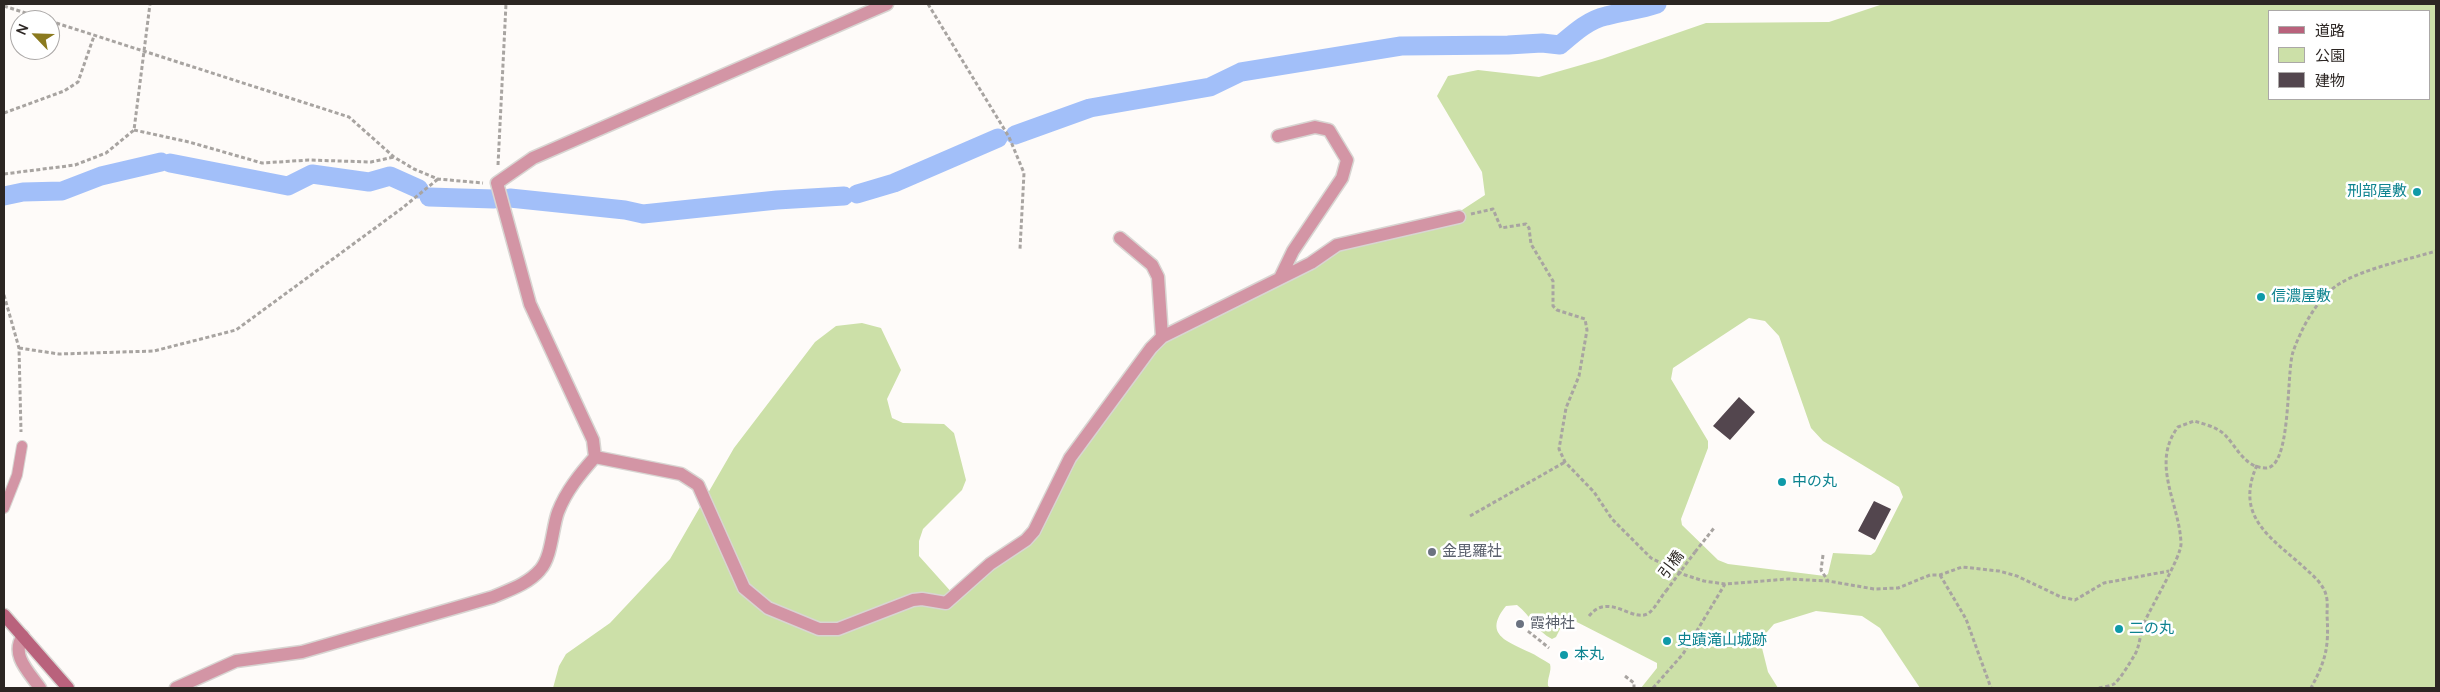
<!DOCTYPE html>
<meta charset="utf-8">
<style>
body{margin:0}
#map{position:relative;width:2440px;height:692px;overflow:hidden;background:#fefbf9;font-family:Manrope,"Noto Sans JP",sans-serif}
canvas{display:block}
.frame{position:absolute;inset:0;border:5px solid #2c2623;pointer-events:none}
.legend{position:absolute;left:2268px;top:10px;width:162px;height:90px;box-sizing:border-box;background:#fff;border:1px solid #aba8a7;margin:0;padding:6px 9px;list-style:none;font-size:15px;color:#2c2623}
.legend li{display:flex;align-items:center;gap:10px;height:25px}
.legend b{width:25px;border:1px solid #aba8a7}
.north{position:absolute;left:10px;top:10px;width:50px;height:50px;box-sizing:border-box;background:#fff;border:1px solid #aba8a7;border-radius:50%;rotate:294deg;font-size:14px;font-weight:700;line-height:20px;text-align:center;color:#2c2623}
.north::after{content:'';display:block;margin:auto;width:18px;height:22px;background:#8b7a1f;clip-path:polygon(50% 0,100% 100%,50% 72%,0 100%)}
</style>
<div id="map">
<canvas width="2440" height="692"></canvas>
<div class="frame"></div>
<ul class="legend">
<li><b style="height:6px;background:#b9627c"></b>道路</li>
<li><b style="height:14px;background:#cce0a8"></b>公園</li>
<li><b style="height:14px;background:#53464e"></b>建物</li>
</ul>
<div class="north">N</div>
</div>
<script>
const c = document.querySelector('canvas').getContext('2d');
c.lineJoin = 'round';
function fillPath(path, color) {
  c.fillStyle = color;
  c.fill(path, 'evenodd');
}
function trace(path, color, width, dash) {
  c.strokeStyle = color;
  c.lineWidth = width;
  c.lineCap = dash ? 'butt' : 'round';
  c.setLineDash(dash || []);
  c.stroke(path);
}
function write(font, color, halo, rows, align = 'center') {
  c.font = font + ' Manrope,"Noto Sans JP",sans-serif';
  c.lineWidth = 5;
  c.setLineDash([]);
  c.textBaseline = 'middle';
  c.strokeStyle = halo;
  c.fillStyle = color;
  for (const [text, x, y, turn = 0] of rows) {
    c.save();
    c.translate(x, y);
    c.rotate((+turn || 0) * Math.PI / 180);
    c.textAlign = isNaN(turn) ? turn : align;
    if (halo) c.strokeText(text, 0, 0);
    c.fillText(text, 0, 0);
    c.restore();
  }
}
const green = new Path2D(`
 M 1883,4 L 2436,4 L 2436,688 L 1920,688 L 1880,628 L 1862,616 L 1816,611 L 1774,624 L 1760,640 L 1768,672 L 1778,688 L 1641,688 L 1657,668 L 1657,663 L 1569,618 L 1565,619 L 1556,637 L 1552,639 C 1536,631 1531,616 1517,605 L 1506,606 C 1483,634 1506,641 1529,652 C 1536,655 1543,660 1550,664 C 1552,672 1547,677 1548,686 L 1551,688 L 553,688 L 559,666 L 566,654 L 610,623 L 670,559 L 734,448 L 815,342 L 836,326 L 862,323 L 881,328 L 901,370 L 887,399 L 892,418 L 903,423 L 944,424 L 954,433 L 966,480 L 962,490 L 923,529 L 919,541 L 919,556 L 954,595 L 1034,540 L 1073,464 L 1158,347 L 1169,338 L 1340,251 L 1454,222 L 1462,210 L 1485,195 L 1482,172 L 1437,96 L 1448,76 L 1478,70 L 1539,77 L 1602,59 L 1706,23 L 1829,22 ZM 2269,11 L 2429,11 L 2429,99 L 2269,99 ZM 1749,318 L 1765,321 L 1779,336 L 1811,428 L 1823,441 L 1899,487 L 1903,497 L 1875,552 L 1871,555 L 1833,553 L 1828,574 L 1825,576 L 1728,564 L 1718,560 L 1682,525 L 1681,519 L 1708,448 L 1708,441 L 1671,379 L 1673,368 Z`);
const canal = new Path2D(`
 M 1015,135 L 1090,108 L 1210,87 L 1241,72 L 1401,46 L 1508,45 L 1542,43 L 1560,45 C 1574,33 1588,20 1606,16 C 1624,11 1640,10 1657,4
 M 170,163 L 288,186 L 312,174 L 369,182 L 390,176 L 419,189
 M 857,194 L 894,183 L 998,138
 M 4,196 L 23,192 L 62,191 L 101,176 L 161,162
 M 429,197 L 494,199
 M 510,198 L 625,210 L 643,214 L 777,200 L 844,196`);
const building = new Path2D(`
 M 1739,397 L 1755,412 L 1730,440 L 1713,426 Z
 M 1874,501 L 1891,509 L 1875,540 L 1858,531 Z`);
const path = new Path2D(`
 M 928,4 L 1009,137 L 1024,173 L 1020,249
 M 4,6 L 47,20
 M 50,21 L 349,117 L 394,157 L 414,169 L 438,179 L 483,183
 M 4,113 L 64,91 L 78,82 L 94,36
 M 134,130 L 189,142 L 262,163 L 309,160 L 371,162 L 394,157
 M 498,165 L 506,4
 M 4,174 L 75,165 L 106,153 L 134,130 L 150,4
 M 1471,214 L 1493,209 L 1501,228 L 1526,224 L 1529,228 L 1531,244 L 1553,281 L 1553,306 L 1557,310 L 1585,319 L 1587,330 L 1579,376 L 1566,408 L 1559,449 L 1565,462 L 1594,492 L 1612,519 L 1651,558 L 1685,575 L 1704,581 L 1725,584 L 1788,579 L 1828,581 L 1874,589 L 1898,588 L 1930,575 L 1940,575 L 1962,567 L 1999,571 L 2017,576 L 2061,597 L 2075,600 L 2104,583 L 2169,571
 M 4,295 L 19,348 L 21,432
 M 19,348 L 59,354 L 154,351 L 236,330 L 401,209 L 438,179
 M 2257,465 C 2233,519 2274,539 2308,571 C 2315,577 2324,586 2326,595 C 2328,601 2327,609 2327,615 C 2329,647 2326,660 2311,688
 M 1470,516 L 1565,462
 M 1695,552 L 1714,528
 M 1823,555 L 1821,570 L 1828,581
 M 1940,575 L 1966,619 L 1991,688
 M 1589,616 C 1609,591 1633,624 1649,613 C 1655,608 1661,597 1666,591
 M 1528,631 L 1549,648
 M 1625,676 L 1634,683 L 1634,688
 M 1653,688 L 1683,654 L 1725,584
 M 2099,688 C 2103,687 2110,686 2114,684 C 2121,678 2129,664 2134,656 C 2140,647 2140,633 2144,623 C 2151,607 2181,557 2181,544 C 2180,504 2150,464 2178,427 L 2194,421 C 2204,424 2217,427 2225,435 C 2237,447 2244,467 2265,468 C 2292,470 2286,373 2293,352 C 2301,329 2317,298 2339,284 C 2365,268 2407,260 2436,251`);
const lane = new Path2D(`
 M 4,508 L 17,475 L 22,446`);
const street = new Path2D(`
 M 1278,136 L 1315,127 L 1329,130 L 1347,160 L 1342,178 L 1293,251 L 1280,278
 M 1120,238 L 1152,265 L 1158,277 L 1162,337
 M 595,457 L 681,474 L 698,485 L 744,588 L 768,608 L 819,629 L 838,629 L 913,600 L 922,599 L 946,603 L 990,564 L 1026,540 L 1034,531 L 1070,458 L 1151,348 L 1162,337 L 1311,263 L 1337,245 L 1459,217
 M 23,636 C 10,655 29,672 40,688
 M 176,688 L 236,661 L 302,652 L 493,597 C 509,590 528,584 540,570 C 552,557 552,528 558,512 C 566,491 580,474 595,457 L 593,440 L 530,304 L 497,183 L 533,158 L 887,4`);
const secondary = new Path2D(`
 M 4,615 L 68,688`);
const pathBridge = new Path2D(`
 M 1666,591 L 1695,552`);
const markers = [
 [2417,192,5,"#0f9aa8"],
 [2261,297,5,"#0f9aa8"],
 [1782,482,5,"#0f9aa8"],
 [1432,552,5,"#6b7280"],
 [1520,624,5,"#6b7280"],
 [2119,629,5,"#0f9aa8"],
 [1667,641,5,"#0f9aa8"],
 [1564,655,5,"#0f9aa8"]
];
const cultureNames = [
 ["刑部屋敷",2407,192,"right"],
 ["信濃屋敷",2271,297],
 ["中の丸",1792,482],
 ["二の丸",2129,629],
 ["史蹟滝山城跡",1677,641],
 ["本丸",1574,655]
];
const worshipNames = [
 ["金毘羅社",1442,552],
 ["霞神社",1530,624]
];
const streetNames = [
 ["引橋",1672,565,-53]
];
fillPath(green, '#cce0a8');
trace(canal, '#a2bff9', 19);
fillPath(building, '#53464e');
trace(lane, '#d8d5d2', 12);
trace(street, '#d8d5d2', 15);
trace(secondary, '#d8d5d2', 15);
trace(path, '#a8a4a1', 3, [4, 2.5]);
trace(lane, '#d395a5', 10);
trace(street, '#d395a5', 12);
trace(secondary, '#b9627c', 12);
trace(pathBridge, '#a8a4a1', 3, [4, 2.5]);
for (const [x, y, r, color] of markers) {
  const dot = new Path2D();
  dot.arc(x, y, r, 0, 2 * Math.PI);
  c.fillStyle = color;
  c.fill(dot);
  trace(dot, '#fff', 2);
}
write('15px', '#0d838f', '#fff', cultureNames, 'left');
write('15px', '#5b616d', '#fff', worshipNames, 'left');
write('15px', '#2c2623', '#fff', streetNames);
</script>
